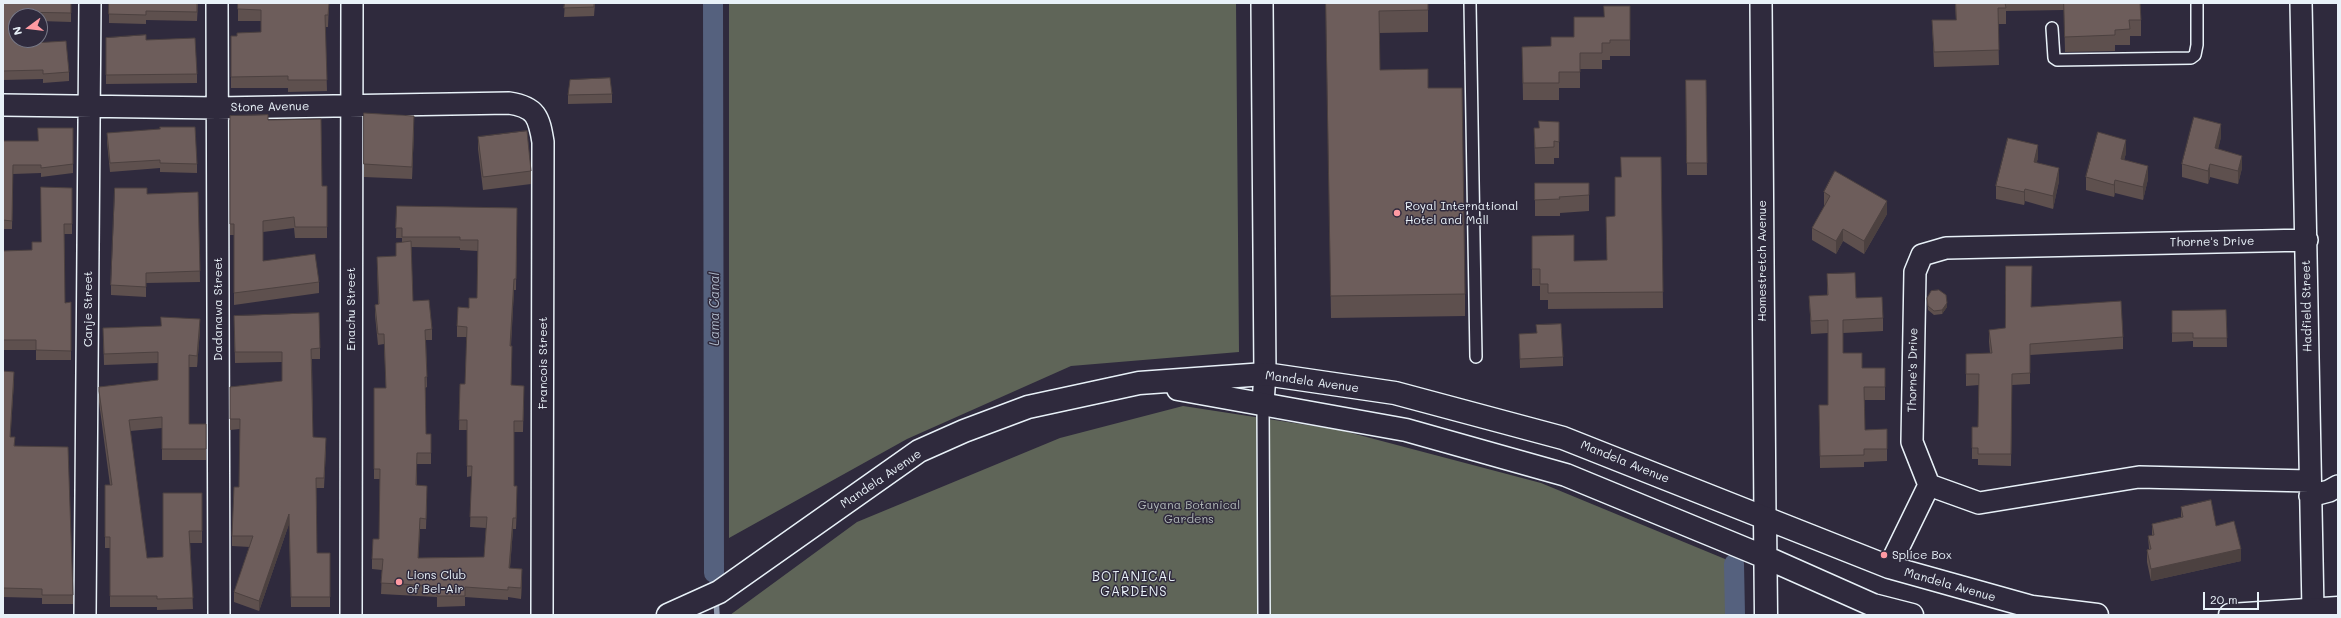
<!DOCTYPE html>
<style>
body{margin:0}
#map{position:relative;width:2341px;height:618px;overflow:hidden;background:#2f2a3d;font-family:Mali,sans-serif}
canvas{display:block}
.frame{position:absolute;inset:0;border:4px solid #e8f1f8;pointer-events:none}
.north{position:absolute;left:8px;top:8px;width:40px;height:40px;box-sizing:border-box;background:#2f2a3d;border:1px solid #797a88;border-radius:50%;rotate:255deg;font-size:11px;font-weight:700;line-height:16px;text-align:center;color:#e8f1f8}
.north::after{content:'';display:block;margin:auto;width:14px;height:18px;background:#ff9aa2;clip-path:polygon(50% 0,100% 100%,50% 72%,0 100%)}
.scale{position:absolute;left:2203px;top:592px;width:56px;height:18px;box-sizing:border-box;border:2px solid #e8f1f8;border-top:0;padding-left:5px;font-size:12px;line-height:14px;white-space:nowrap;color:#e8f1f8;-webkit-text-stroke:3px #2f2a3d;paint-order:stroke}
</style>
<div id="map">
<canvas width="2341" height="618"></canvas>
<div class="frame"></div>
<div class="north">N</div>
<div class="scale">20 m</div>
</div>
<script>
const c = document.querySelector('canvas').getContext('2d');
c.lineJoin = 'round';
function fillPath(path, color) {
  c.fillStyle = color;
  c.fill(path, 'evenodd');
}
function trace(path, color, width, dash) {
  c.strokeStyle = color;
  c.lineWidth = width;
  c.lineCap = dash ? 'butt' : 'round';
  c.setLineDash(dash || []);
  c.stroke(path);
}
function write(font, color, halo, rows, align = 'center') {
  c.font = font + ' Mali,sans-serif';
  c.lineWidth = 3;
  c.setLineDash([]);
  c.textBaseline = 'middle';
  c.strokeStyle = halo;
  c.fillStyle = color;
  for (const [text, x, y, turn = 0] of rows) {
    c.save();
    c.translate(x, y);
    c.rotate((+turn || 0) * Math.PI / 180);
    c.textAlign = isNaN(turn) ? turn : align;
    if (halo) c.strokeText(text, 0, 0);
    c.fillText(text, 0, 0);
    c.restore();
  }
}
const green = new Path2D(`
 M 729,3 L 1236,3 L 1239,352 L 1071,366 L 907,439 L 729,538 Z
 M 1183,406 L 1340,430 L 1541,483 L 1725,559 L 1725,615 L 730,615 L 857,522 L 1060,438 Z`);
const stream = new Path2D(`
 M 714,573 L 715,589
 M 716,600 L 717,615`);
const canal = new Path2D(`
 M 713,3 L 714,573
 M 1734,564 L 1735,615`);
const lane = new Path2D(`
 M 1470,3 L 1476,357
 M 2052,28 L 2054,58 L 2057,60 L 2191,58 L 2195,55 L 2197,45 L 2197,3
 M 1263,403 L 1264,615`);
const street = new Path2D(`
 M 217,3 L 219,615
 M 1262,3 L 1265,374 L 1263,403
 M 1761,3 L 1765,519
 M 2301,3 L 2313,610
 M 3,105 L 217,108 L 509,103 C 536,107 539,117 543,142 L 542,615
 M 2307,240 L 1946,248 L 1922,255 L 1915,272 L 1912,442 L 1929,485 L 1979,503 L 2139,477 L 2309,481
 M 2310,496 L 2329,491 L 2338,486
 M 1889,567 L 1929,485
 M 85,615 L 90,3
 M 351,615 L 352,3`);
const secondary = new Path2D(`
 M 1178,389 L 1406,430 L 1566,475 L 1765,557 L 1873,605 L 1912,615
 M 1765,519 L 1766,615
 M 668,615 L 719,592 L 919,451 L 964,431 L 1028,407 L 1139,383 L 1265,374 L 1395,393 L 1563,438 L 1889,567 L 2032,607 L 2097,615
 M 2230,615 L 2338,608`);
const wall = new Path2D(`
 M 3,3 L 71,3 L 71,22 L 40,21 L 40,16 L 16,16 L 17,44 L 69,72 L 69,81 L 43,83 L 43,79 L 3,80 Z
 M 109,3 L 198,3 L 197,21 L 146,20 L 146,24 L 109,23 Z
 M 329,3 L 328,27 L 325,27 L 327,91 L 288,92 L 288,88 L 231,88 L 231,36 L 237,36 L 261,32 L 261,21 L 238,21 L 238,9 Z
 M 565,3 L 595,3 L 594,16 L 564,17 Z
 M 1326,3 L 1428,3 L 1428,32 L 1379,33 L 1380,70 L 1428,88 L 1465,294 L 1465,316 L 1331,318 Z
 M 1955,3 L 2140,3 L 2141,20 L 2141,36 L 2130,36 L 2130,45 L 2115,45 L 2115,51 L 2065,52 L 2064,10 L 2006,11 L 2006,24 L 1998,24 L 1999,65 L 1934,67 L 1932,20 L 1956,20 Z
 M 1630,6 L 1630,56 L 1610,56 L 1610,60 L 1602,60 L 1602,69 L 1580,69 L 1580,88 L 1559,88 L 1559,100 L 1523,100 L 1522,47 L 1551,46 L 1574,37 L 1604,17 Z
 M 106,38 L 146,40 L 197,74 L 197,83 L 106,84 Z
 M 1686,80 L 1706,80 L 1707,175 L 1687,175 Z
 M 612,94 L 612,103 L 568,104 L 568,95 Z
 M 364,113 L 414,128 L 412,179 L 364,177 Z
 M 230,116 L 268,120 L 322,186 L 327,186 L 327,238 L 295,238 L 294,228 L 263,232 L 263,261 L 319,282 L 319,293 L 234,305 L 234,235 L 230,235 Z
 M 1559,122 L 1559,158 L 1554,158 L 1554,164 L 1535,164 L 1534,128 L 1539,128 Z
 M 73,128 L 73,173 L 41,177 L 41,173 L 13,174 L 12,229 L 3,229 L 3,141 L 38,141 Z
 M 107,133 L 197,164 L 197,173 L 160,172 L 160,168 L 110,172 L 107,142 Z
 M 478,137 L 531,171 L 531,184 L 483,190 L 478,149 Z
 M 2221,137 L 2218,149 L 2242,168 L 2238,184 L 2210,177 L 2208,184 L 2182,177 L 2182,164 Z
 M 2126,153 L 2124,160 L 2148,179 L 2143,200 L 2115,193 L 2114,197 L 2086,190 L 2086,177 Z
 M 1661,157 L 1663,308 L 1548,309 L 1548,300 L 1540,300 L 1540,286 L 1532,286 L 1532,236 L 1574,261 L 1607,260 L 1615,216 L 1621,177 Z
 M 2038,158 L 2036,163 L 2059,181 L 2053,209 L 2025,201 L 2024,205 L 1996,199 L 1996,186 Z
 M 1535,183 L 1589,195 L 1589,211 L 1560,213 L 1560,216 L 1535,216 Z
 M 72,188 L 72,234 L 64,234 L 65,303 L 71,302 L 71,360 L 36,360 L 36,350 L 3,350 L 3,251 L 32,250 L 41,242 Z
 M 198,192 L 200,282 L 146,283 L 146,297 L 111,295 L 111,285 L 147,194 Z
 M 1824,192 L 1887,214 L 1864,254 L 1843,241 L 1836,254 L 1812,240 L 1812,228 L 1825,205 L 1824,205 Z
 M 397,206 L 517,208 L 516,290 L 514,290 L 511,346 L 512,357 L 511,385 L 524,386 L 523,432 L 514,432 L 514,486 L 517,497 L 516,529 L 513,529 L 510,568 L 522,580 L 521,599 L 508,597 L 508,600 L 465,597 L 465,606 L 437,607 L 437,597 L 381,594 L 382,570 L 372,569 L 372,559 L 379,539 L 380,479 L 374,479 L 374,388 L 386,388 L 384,344 L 378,345 L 375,315 L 375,305 L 378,304 L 377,257 L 396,256 L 402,242 L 402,238 L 396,238 ZM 411,247 L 460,248 L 460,250 L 478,251 L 477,298 L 469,308 L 457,326 L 457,337 L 467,337 L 465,384 L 460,384 L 459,430 L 467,430 L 467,477 L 472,476 L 470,527 L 486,528 L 484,557 L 418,558 L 420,529 L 426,529 L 427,496 L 417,485 L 417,464 L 431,464 L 431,434 L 426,434 L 425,388 L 427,387 L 426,340 L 432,340 L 432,329 L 413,301 Z
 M 1827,274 L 1883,318 L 1883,331 L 1843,333 L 1843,353 L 1862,368 L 1885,368 L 1885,400 L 1864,400 L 1865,430 L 1887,429 L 1887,461 L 1864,462 L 1864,467 L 1820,468 L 1819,405 L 1828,405 L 1828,333 L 1811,334 L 1809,296 L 1827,295 Z
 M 1927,298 L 1947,307 L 1942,314 L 1934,315 L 1928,310 Z
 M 2031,307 L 2123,337 L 2123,349 L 2030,355 L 2030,384 L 2012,385 L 2011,466 L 1978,465 L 1978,459 L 1972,459 L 1972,427 L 1978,427 L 1979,385 L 1966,386 L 1966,354 L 1990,353 L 1989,342 L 1989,330 L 2005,328 Z
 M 2226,310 L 2227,347 L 2193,347 L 2193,341 L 2172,342 L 2172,311 Z
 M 234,316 L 320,348 L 320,359 L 312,359 L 313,437 L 326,448 L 324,488 L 316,488 L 317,553 L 330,553 L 330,607 L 291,607 L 289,524 L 259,611 L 234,602 L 234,592 L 250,547 L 232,546 L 232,536 L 239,487 L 240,429 L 230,430 L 230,387 L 282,381 L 282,362 L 235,363 Z
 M 103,328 L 200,330 L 197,367 L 189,367 L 189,424 L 206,424 L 206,460 L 162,460 L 162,428 L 130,431 L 147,558 L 163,557 L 202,493 L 202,543 L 190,543 L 193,609 L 157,610 L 157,607 L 110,607 L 110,548 L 105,548 L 105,537 L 110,485 L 99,402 L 99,387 L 158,380 L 158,363 L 104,365 Z
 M 1519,334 L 1563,357 L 1563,366 L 1520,368 Z
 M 3,371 L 14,381 L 10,437 L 15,446 L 73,595 L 73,604 L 42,604 L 42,598 L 3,597 Z
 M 2181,507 L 2216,526 L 2241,561 L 2151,581 L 2147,562 L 2147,550 L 2149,549 L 2148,536 L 2152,536 L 2152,524 L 2181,517 Z`);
const shadedWall = new Path2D(`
 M 414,116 L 414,128 L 412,179 L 412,167 Z
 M 2221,124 L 2221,137 L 2215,161 L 2215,148 Z
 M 2126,140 L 2126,153 L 2121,171 L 2121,159 Z
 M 2038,145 L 2038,158 L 2034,175 L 2034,162 Z
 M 2242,156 L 2242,168 L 2238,184 L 2238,171 Z
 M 2210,164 L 2210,177 L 2208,184 L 2208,171 Z
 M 2148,166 L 2148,179 L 2143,200 L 2143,187 Z
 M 2059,168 L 2059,181 L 2053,209 L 2053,196 Z
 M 2115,180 L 2115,193 L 2114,197 L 2114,185 Z
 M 2025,189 L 2025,201 L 2024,205 L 2024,192 Z
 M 1887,201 L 1887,214 L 1864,254 L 1864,241 Z
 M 1843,229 L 1843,241 L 1836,254 L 1836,241 Z
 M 514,279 L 514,290 L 510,357 L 510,346 Z
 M 1947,303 L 1947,307 L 1942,314 L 1942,310 Z
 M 200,319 L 200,330 L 197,367 L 197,356 Z
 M 14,372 L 14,381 L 10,446 L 10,437 Z
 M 517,486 L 517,497 L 516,529 L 516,518 Z
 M 289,514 L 289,524 L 259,611 L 259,601 Z
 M 420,518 L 420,529 L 418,569 L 418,558 Z
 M 513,518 L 513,529 L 509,579 L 509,568 Z
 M 2241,549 L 2241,561 L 2151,581 L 2151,569 Z
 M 522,569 L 522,580 L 521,599 L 521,588 Z`);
const building = new Path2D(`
 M 3,3 L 71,3 L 71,13 L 16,12 L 16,40 L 17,40 L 17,44 L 66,41 L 69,72 L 43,74 L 43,70 L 3,71 Z
 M 109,3 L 197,3 L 197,12 L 146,11 L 146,15 L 109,14 Z
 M 238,3 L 329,3 L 328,15 L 325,15 L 327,80 L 288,80 L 288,76 L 231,77 L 231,36 L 237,36 L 237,33 L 261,32 L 261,10 L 238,9 Z
 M 565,3 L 594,3 L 594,7 L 564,8 Z
 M 1326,3 L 1428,3 L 1428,10 L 1379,11 L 1380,70 L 1428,69 L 1428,88 L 1462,88 L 1465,294 L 1331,296 Z
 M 1956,3 L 2005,3 L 2006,8 L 1998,8 L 1999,50 L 1934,52 L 1932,20 L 1956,20 Z
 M 2064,3 L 2140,3 L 2141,20 L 2129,20 L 2130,29 L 2115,30 L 2115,35 L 2065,37 Z
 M 1604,6 L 1630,6 L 1630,40 L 1610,40 L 1610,43 L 1602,43 L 1602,53 L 1580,53 L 1580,72 L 1559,72 L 1559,83 L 1523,83 L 1522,47 L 1551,46 L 1551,37 L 1574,37 L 1574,17 L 1604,17 Z
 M 146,35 L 146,40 L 195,38 L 197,74 L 106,75 L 106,38 Z
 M 610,78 L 612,94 L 568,95 L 570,80 Z
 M 1686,80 L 1706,80 L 1707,163 L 1687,163 Z
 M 364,113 L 414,116 L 412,167 L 364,164 Z
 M 268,115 L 268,120 L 321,119 L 322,186 L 327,186 L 327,227 L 295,227 L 294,217 L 263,221 L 263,261 L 315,254 L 319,282 L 234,293 L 234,224 L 230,224 L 230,116 Z
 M 2194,117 L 2221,124 L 2215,148 L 2242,156 L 2238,171 L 2210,164 L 2208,171 L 2182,164 Z
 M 1539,121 L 1559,122 L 1559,142 L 1554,141 L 1554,147 L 1535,148 L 1534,128 L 1539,128 Z
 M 160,127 L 195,127 L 197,164 L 160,163 L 160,160 L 110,163 L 107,133 L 160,129 Z
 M 38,128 L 73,128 L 73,164 L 41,168 L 41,165 L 13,165 L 12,221 L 3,220 L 3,141 L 38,141 Z
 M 527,131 L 531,171 L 483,177 L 478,137 Z
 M 2098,132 L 2126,140 L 2121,159 L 2148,166 L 2143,187 L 2115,180 L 2114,185 L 2086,177 Z
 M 2008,138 L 2038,145 L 2034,162 L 2059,168 L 2053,196 L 2025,189 L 2024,192 L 1996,186 Z
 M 1621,157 L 1661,157 L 1663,292 L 1548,293 L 1548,284 L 1540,284 L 1540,269 L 1532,269 L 1532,236 L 1574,235 L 1574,261 L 1607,260 L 1606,217 L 1615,216 L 1615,177 L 1621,177 Z
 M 1835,171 L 1887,201 L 1864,241 L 1843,229 L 1836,241 L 1812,228 L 1830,196 L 1824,192 Z
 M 1535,183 L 1589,183 L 1589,195 L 1559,197 L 1560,199 L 1535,200 Z
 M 41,187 L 72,188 L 72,224 L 64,224 L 65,303 L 71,302 L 71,351 L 36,350 L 36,340 L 3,340 L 3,251 L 32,250 L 32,242 L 41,242 Z
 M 115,188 L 147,188 L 147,194 L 198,192 L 200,271 L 146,273 L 146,287 L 111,285 Z
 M 397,206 L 517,208 L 516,279 L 514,279 L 510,346 L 512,346 L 511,385 L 524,386 L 523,421 L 514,421 L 514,486 L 517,486 L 516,518 L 513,518 L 509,568 L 522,569 L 521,588 L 508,587 L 508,590 L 465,587 L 465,596 L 437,596 L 437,586 L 381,583 L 383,559 L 372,559 L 373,539 L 379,539 L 380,469 L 374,469 L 374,388 L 386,388 L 384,334 L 378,334 L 375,305 L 379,304 L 377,257 L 396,256 L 396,243 L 411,241 L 413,301 L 429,300 L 432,329 L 425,330 L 427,377 L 425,377 L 426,434 L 431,434 L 431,453 L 417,453 L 416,485 L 427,486 L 426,519 L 420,518 L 418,558 L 484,557 L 487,517 L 470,517 L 472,466 L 467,466 L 467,420 L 459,420 L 460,384 L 465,384 L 467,327 L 457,326 L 458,307 L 469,308 L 469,298 L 477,298 L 478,240 L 460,240 L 460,237 L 402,237 L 402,228 L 396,228 Z
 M 2006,266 L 2032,266 L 2031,307 L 2121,301 L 2123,337 L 2030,344 L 2030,373 L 2012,374 L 2011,454 L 1978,454 L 1978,448 L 1972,448 L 1972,427 L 1978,427 L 1979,374 L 1966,374 L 1966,354 L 1992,353 L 1989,330 L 2005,328 Z
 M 1855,273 L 1856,298 L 1882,297 L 1883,318 L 1843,320 L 1843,353 L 1862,353 L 1862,368 L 1885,368 L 1885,387 L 1864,387 L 1865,430 L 1887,429 L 1887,449 L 1864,449 L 1864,455 L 1820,456 L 1819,405 L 1828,405 L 1828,320 L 1811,321 L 1809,296 L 1828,295 L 1827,274 Z
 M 1939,290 L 1946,295 L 1947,303 L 1942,310 L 1934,311 L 1928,306 L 1927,298 L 1931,291 Z
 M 2226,310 L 2227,338 L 2193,338 L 2193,333 L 2172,333 L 2172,311 Z
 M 319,313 L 320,348 L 311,349 L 313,437 L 326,438 L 324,478 L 316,478 L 317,553 L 330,553 L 330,597 L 291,597 L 289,514 L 259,601 L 234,592 L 253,536 L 232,536 L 234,487 L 239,487 L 240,419 L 230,419 L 230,387 L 282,381 L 282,352 L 235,352 L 234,316 Z
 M 161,317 L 200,319 L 197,356 L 189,355 L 189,424 L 206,424 L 206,449 L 162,449 L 162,417 L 129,420 L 147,558 L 163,557 L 163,493 L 202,493 L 202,531 L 189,531 L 193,598 L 157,599 L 157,596 L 110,596 L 110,537 L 105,537 L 105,485 L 112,485 L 99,391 L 99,387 L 158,380 L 158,352 L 104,354 L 103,328 L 161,326 Z
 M 1561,324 L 1563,357 L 1520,359 L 1519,334 L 1537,333 L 1536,325 Z
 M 3,371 L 14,372 L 10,437 L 15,437 L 14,446 L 68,447 L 73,595 L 42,595 L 42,589 L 3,588 Z
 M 2211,500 L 2216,526 L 2234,521 L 2241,549 L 2151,569 L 2147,550 L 2151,549 L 2148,536 L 2154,535 L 2152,524 L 2183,517 L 2181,507 Z`);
const markers = [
 [1397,213,4,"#ff9aa2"],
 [1884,555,4,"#ff9aa2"],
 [399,582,4,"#ff9aa2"]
];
const streetNames = [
 ["Stone Avenue",270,107,-1],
 ["Thorne's Drive",2212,242,-1],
 ["Homestretch Avenue",1762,261,-90],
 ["Hadfield Street",2307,306,-91],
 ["Canje Street",88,309,-90],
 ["Dadanawa Street",218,309,-90],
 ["Enachu Street",351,309,-90],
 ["Francois Street",543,363,-90],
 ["Thorne's Drive",1913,370,-89],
 ["Mandela Avenue",1312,382,8],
 ["Mandela Avenue",1625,462,22],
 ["Mandela Avenue",881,479,-34],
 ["Mandela Avenue",1950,585,16]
];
const poiNames = [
 ["Royal International",1405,206],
 ["Hotel and Mall",1405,220],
 ["Splice Box",1892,555],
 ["Lions Club",407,575],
 ["of Bel-Air",407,589]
];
const parkNames = [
 ["Guyana Botanical",1189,505],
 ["Gardens",1189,519]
];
const waterNames = [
 ["Lama Canal",715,309,-90]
];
const neighbourhoodNames = [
 ["BOTANICAL",1134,577],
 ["GARDENS",1134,592]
];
fillPath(green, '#5f6558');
trace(stream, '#909baf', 5.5);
trace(canal, '#55617e', 20);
trace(lane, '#e8f1f8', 14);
trace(street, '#e8f1f8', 24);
trace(secondary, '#e8f1f8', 25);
trace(lane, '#2f2a3d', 11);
trace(street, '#2f2a3d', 21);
trace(secondary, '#2f2a3d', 22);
fillPath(wall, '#5e504e');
fillPath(shadedWall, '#4c4140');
fillPath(building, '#6d5d5b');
trace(building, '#4c4140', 1);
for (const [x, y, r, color] of markers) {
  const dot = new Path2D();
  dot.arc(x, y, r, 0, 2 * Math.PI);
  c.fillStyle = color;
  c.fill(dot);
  trace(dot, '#2f2a3d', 1.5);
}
write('12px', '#e8f1f8', '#2f2a3d', streetNames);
write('12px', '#e8f1f8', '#2f2a3d', poiNames, 'left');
write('12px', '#b1b9b8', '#2f2a3d', parkNames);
write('italic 13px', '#adb7c7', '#2f2a3d', waterNames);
c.letterSpacing = '1px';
write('13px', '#e8f1f8', '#2f2a3d', neighbourhoodNames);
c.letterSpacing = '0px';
</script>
